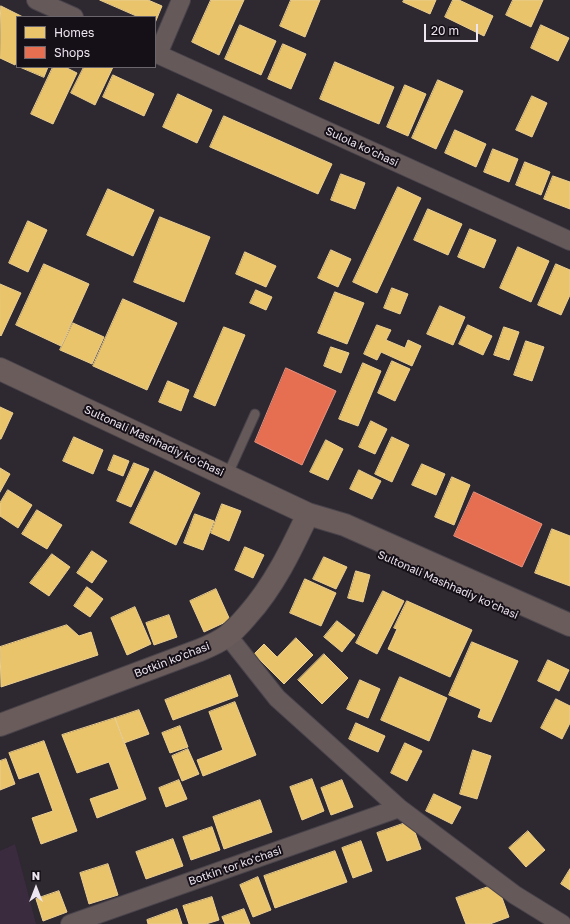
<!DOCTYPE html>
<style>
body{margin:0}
#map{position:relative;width:570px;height:924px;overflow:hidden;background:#2e2830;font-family:"Golos Text",sans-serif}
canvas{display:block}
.legend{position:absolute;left:16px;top:16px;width:140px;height:52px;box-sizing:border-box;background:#150f17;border:1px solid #6b656e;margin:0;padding:5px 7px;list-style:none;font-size:12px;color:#ede5f0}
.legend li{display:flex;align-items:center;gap:8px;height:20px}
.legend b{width:20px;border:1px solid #6b656e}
.north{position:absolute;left:16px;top:868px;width:40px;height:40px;-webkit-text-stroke:3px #150f17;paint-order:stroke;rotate:0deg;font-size:11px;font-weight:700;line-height:16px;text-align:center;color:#ede5f0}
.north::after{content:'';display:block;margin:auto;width:14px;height:18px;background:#ede5f0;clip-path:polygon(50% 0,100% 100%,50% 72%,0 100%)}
.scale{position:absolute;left:424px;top:24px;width:54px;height:18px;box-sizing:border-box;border:2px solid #ede5f0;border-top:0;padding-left:5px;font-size:12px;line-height:14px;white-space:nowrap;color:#ede5f0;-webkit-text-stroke:3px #150f17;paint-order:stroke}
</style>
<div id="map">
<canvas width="570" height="924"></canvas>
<ul class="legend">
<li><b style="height:11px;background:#e9c46a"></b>Homes</li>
<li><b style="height:11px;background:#e76f51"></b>Shops</li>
</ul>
<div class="north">N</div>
<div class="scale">20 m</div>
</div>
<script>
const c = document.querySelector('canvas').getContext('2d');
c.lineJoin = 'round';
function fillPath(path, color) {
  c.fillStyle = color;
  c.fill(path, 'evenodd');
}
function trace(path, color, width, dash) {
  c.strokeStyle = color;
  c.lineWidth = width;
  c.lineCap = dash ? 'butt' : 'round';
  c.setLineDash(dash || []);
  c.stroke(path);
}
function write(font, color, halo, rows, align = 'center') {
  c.font = font + ' "Golos Text",sans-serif';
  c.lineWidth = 4;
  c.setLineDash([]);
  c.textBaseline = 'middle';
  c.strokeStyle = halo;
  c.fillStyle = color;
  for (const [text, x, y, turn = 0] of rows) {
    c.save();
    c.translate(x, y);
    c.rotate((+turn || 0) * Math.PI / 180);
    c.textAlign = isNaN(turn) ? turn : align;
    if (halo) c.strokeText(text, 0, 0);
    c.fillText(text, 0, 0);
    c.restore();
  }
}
const built = new Path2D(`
 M 15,844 L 36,924 L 0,924 L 0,851 Z`);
const homes = new Path2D(`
 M 100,0 L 148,0 L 162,6 L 155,23 L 155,17 L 139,17 Z
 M 211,0 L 244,0 L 219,55 L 192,42 Z
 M 291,0 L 320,0 L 305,37 L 280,26 Z
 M 404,0 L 436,0 L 430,14 L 403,2 Z
 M 453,0 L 459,0 L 493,16 L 484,36 L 445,17 Z
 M 513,0 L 543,0 L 531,27 L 506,15 Z
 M 1,6 L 23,17 L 17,17 L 17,61 L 15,65 L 0,58 Z
 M 240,25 L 276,41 L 261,75 L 225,59 Z
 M 541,25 L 569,38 L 558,61 L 531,48 Z
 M 283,44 L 306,54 L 291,89 L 268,79 Z
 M 335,62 L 394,87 L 379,124 L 320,99 Z
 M 20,67 L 48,67 L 44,77 Z
 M 53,67 L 65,67 L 77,73 L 53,124 L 31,114 Z
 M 84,67 L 113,67 L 95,105 L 71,93 Z
 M 113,75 L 154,94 L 144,116 L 103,97 Z
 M 438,80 L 463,91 L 436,149 L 412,138 Z
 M 405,85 L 426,94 L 408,136 L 387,127 Z
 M 178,94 L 212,110 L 197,143 L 163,127 Z
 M 532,96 L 547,103 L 532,137 L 516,130 Z
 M 224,116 L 332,164 L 318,194 L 210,147 Z
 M 455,130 L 486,144 L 476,167 L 445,153 Z
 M 493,149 L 518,159 L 509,182 L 484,172 Z
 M 525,162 L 550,172 L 541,195 L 516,185 Z
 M 341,174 L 365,183 L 355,209 L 331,200 Z
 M 553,176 L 570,182 L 570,209 L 544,199 Z
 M 398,187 L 421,198 L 377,293 L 353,282 Z
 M 108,189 L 154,210 L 133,256 L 87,235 Z
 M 428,209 L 462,224 L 448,255 L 414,240 Z
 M 160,217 L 210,237 L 184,302 L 134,282 Z
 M 28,221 L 47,230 L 28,272 L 9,263 Z
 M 470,229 L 496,240 L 484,268 L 458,257 Z
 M 518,247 L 549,261 L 531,302 L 500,288 Z
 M 331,250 L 351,259 L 338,287 L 318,278 Z
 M 245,252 L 276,266 L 266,287 L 236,274 Z
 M 44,264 L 89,284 L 61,346 L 16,325 Z
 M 556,264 L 570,270 L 570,295 L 561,315 L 538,305 Z
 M 0,284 L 21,293 L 1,336 L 0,335 Z
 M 392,288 L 408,294 L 400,314 L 384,308 Z
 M 256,290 L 272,297 L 266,310 L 250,303 Z
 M 335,292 L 364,303 L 347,344 L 318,333 Z
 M 123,299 L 177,323 L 147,390 L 93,366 Z
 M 440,306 L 465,317 L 453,345 L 427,334 Z
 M 73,323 L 104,337 L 92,364 L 60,350 Z
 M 377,325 L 391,330 L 386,340 L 405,348 L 408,340 L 421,346 L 412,366 L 381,352 L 377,360 L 364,354 Z
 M 468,325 L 492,336 L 483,355 L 459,344 Z
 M 224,327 L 245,335 L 215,406 L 194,397 Z
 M 504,327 L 519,332 L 509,360 L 494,355 Z
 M 526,341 L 544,347 L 532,381 L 514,375 Z
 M 331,347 L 349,353 L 341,373 L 324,366 Z
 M 392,361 L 410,369 L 395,401 L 378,393 Z
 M 363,363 L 381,371 L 358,426 L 339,419 Z
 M 168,381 L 189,390 L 181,411 L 159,402 Z
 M 0,407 L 13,413 L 1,439 L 0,439 Z
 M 371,421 L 387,429 L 375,454 L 359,447 Z
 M 74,437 L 103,450 L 93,474 L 63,461 Z
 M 392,437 L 409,445 L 392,482 L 375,474 Z
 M 326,440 L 343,449 L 328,480 L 310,472 Z
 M 114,455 L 129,461 L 123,476 L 108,470 Z
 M 134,463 L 149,469 L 131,507 L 117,501 Z
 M 422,464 L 445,474 L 436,495 L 412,485 Z
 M 0,468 L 10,474 L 0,492 Z
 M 359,470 L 381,481 L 372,499 L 350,489 Z
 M 155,471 L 200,493 L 176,545 L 130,523 Z
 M 452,477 L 470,485 L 454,525 L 435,517 Z
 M 8,490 L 32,505 L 18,528 L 0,516 L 0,503 Z
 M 222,504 L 241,511 L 229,541 L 211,533 Z
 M 37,510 L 62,525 L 47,549 L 22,534 Z
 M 195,514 L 214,521 L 203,550 L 184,543 Z
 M 552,529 L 570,536 L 570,586 L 535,573 Z
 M 245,547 L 264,555 L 253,578 L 235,570 Z
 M 92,551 L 107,561 L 92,583 L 77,573 Z
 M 52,554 L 70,567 L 49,596 L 30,583 Z
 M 324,557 L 347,567 L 336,589 L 313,579 Z
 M 356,571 L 370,575 L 363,602 L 348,598 Z
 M 305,579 L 336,593 L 321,626 L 290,613 Z
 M 87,587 L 103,599 L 90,617 L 74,606 Z
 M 216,589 L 230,620 L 204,632 L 190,601 Z
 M 383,591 L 404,601 L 377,654 L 356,643 Z
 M 407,601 L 472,630 L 450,677 L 388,649 L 397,629 L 394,628 Z
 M 135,607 L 151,644 L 127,655 L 111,618 Z
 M 169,615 L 177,637 L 154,645 L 146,623 Z
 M 337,621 L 355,635 L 342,652 L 324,637 Z
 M 67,625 L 79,636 L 91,632 L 98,655 L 1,687 L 0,647 Z
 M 296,638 L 313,655 L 284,684 L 254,654 L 264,644 L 277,657 Z
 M 472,642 L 518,661 L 491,722 L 478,717 L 481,709 L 449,695 Z
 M 324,654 L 348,678 L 322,704 L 298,680 Z
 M 548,660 L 569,670 L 559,691 L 538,681 Z
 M 230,675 L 238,696 L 173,720 L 165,700 Z
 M 400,677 L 447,698 L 429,741 L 381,720 Z
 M 360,680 L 380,689 L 368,718 L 347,709 Z
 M 556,699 L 570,706 L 570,723 L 562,739 L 541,728 Z
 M 235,702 L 256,755 L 203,776 L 197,760 L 223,750 L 209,712 Z
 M 139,710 L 149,734 L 124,743 L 115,718 Z
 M 115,718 L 146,799 L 97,818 L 90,799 L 119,789 L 109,762 L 77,773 L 62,735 Z
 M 356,723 L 385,736 L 378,752 L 349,739 Z
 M 180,726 L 188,747 L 170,753 L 162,733 Z
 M 44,741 L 77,831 L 41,844 L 32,818 L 53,811 L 39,772 L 19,779 L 9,753 Z
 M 405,743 L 422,751 L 407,781 L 391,773 Z
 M 188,749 L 199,774 L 182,781 L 172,756 Z
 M 473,750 L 491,756 L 477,799 L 460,794 Z
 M 6,759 L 15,784 L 0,790 L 0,761 Z
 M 312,779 L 324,811 L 302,820 L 290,787 Z
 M 179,780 L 187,799 L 166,807 L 159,788 Z
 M 342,780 L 353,807 L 331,815 L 321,788 Z
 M 434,794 L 461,807 L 452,824 L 426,811 Z
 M 260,800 L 272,832 L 224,849 L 213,817 Z
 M 411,821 L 421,849 L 387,861 L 377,833 Z
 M 212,827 L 220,850 L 191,860 L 183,837 Z
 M 528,831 L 545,850 L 526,867 L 509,848 Z
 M 173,839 L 183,866 L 146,879 L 136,852 Z
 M 361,841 L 372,871 L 353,878 L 342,848 Z
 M 335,851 L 347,882 L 275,908 L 264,876 Z
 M 108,864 L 118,895 L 89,904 L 80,873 Z
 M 570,869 L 570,890 L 561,884 Z
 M 258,877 L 271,910 L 253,917 L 240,885 Z
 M 497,884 L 509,917 L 490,924 L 466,924 L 456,898 Z
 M 59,891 L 67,912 L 43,921 L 36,899 Z
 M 212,897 L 219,920 L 206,924 L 189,924 L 183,906 Z
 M 177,909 L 182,924 L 148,924 L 147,920 Z
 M 244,909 L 250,924 L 225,924 L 222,917 Z`);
const shops = new Path2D(`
 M 286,368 L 336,391 L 302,465 L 255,442 Z
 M 474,492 L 542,524 L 522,567 L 454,536 Z`);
const lane = new Path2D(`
 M 227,476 L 255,414`);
const street = new Path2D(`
 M 36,0 L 74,17
 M 155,53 L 570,241
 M 158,54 L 181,0
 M 228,636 L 277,698 L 399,808 L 515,895 L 562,924
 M 70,924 L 399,808`);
const secondary = new Path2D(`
 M 0,369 L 308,514 L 345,525 L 570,625
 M 0,725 L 200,650 C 210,646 219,642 227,636 C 235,630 241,623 247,616 C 274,586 291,550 308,514`);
const streetNames = [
 ["Sulola ko'chasi",362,147,25],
 ["Sultonali Mashhadiy ko'chasi",154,441,25],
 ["Sultonali Mashhadiy ko'chasi",448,585,24],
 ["Botkin ko'chasi",172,660,-21],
 ["Botkin tor ko'chasi",235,866,-19]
];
fillPath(built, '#3a2b3f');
fillPath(homes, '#e9c46a');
trace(homes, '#eace92', 1);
fillPath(shops, '#e76f51');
trace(shops, '#e99281', 1);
trace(lane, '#48434a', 11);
trace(street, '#48434a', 20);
trace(secondary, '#48434a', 24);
trace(lane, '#65595a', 9);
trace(street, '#65595a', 18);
trace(secondary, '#6a5c5a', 22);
write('11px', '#ede5f0', '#150f17', streetNames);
</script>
